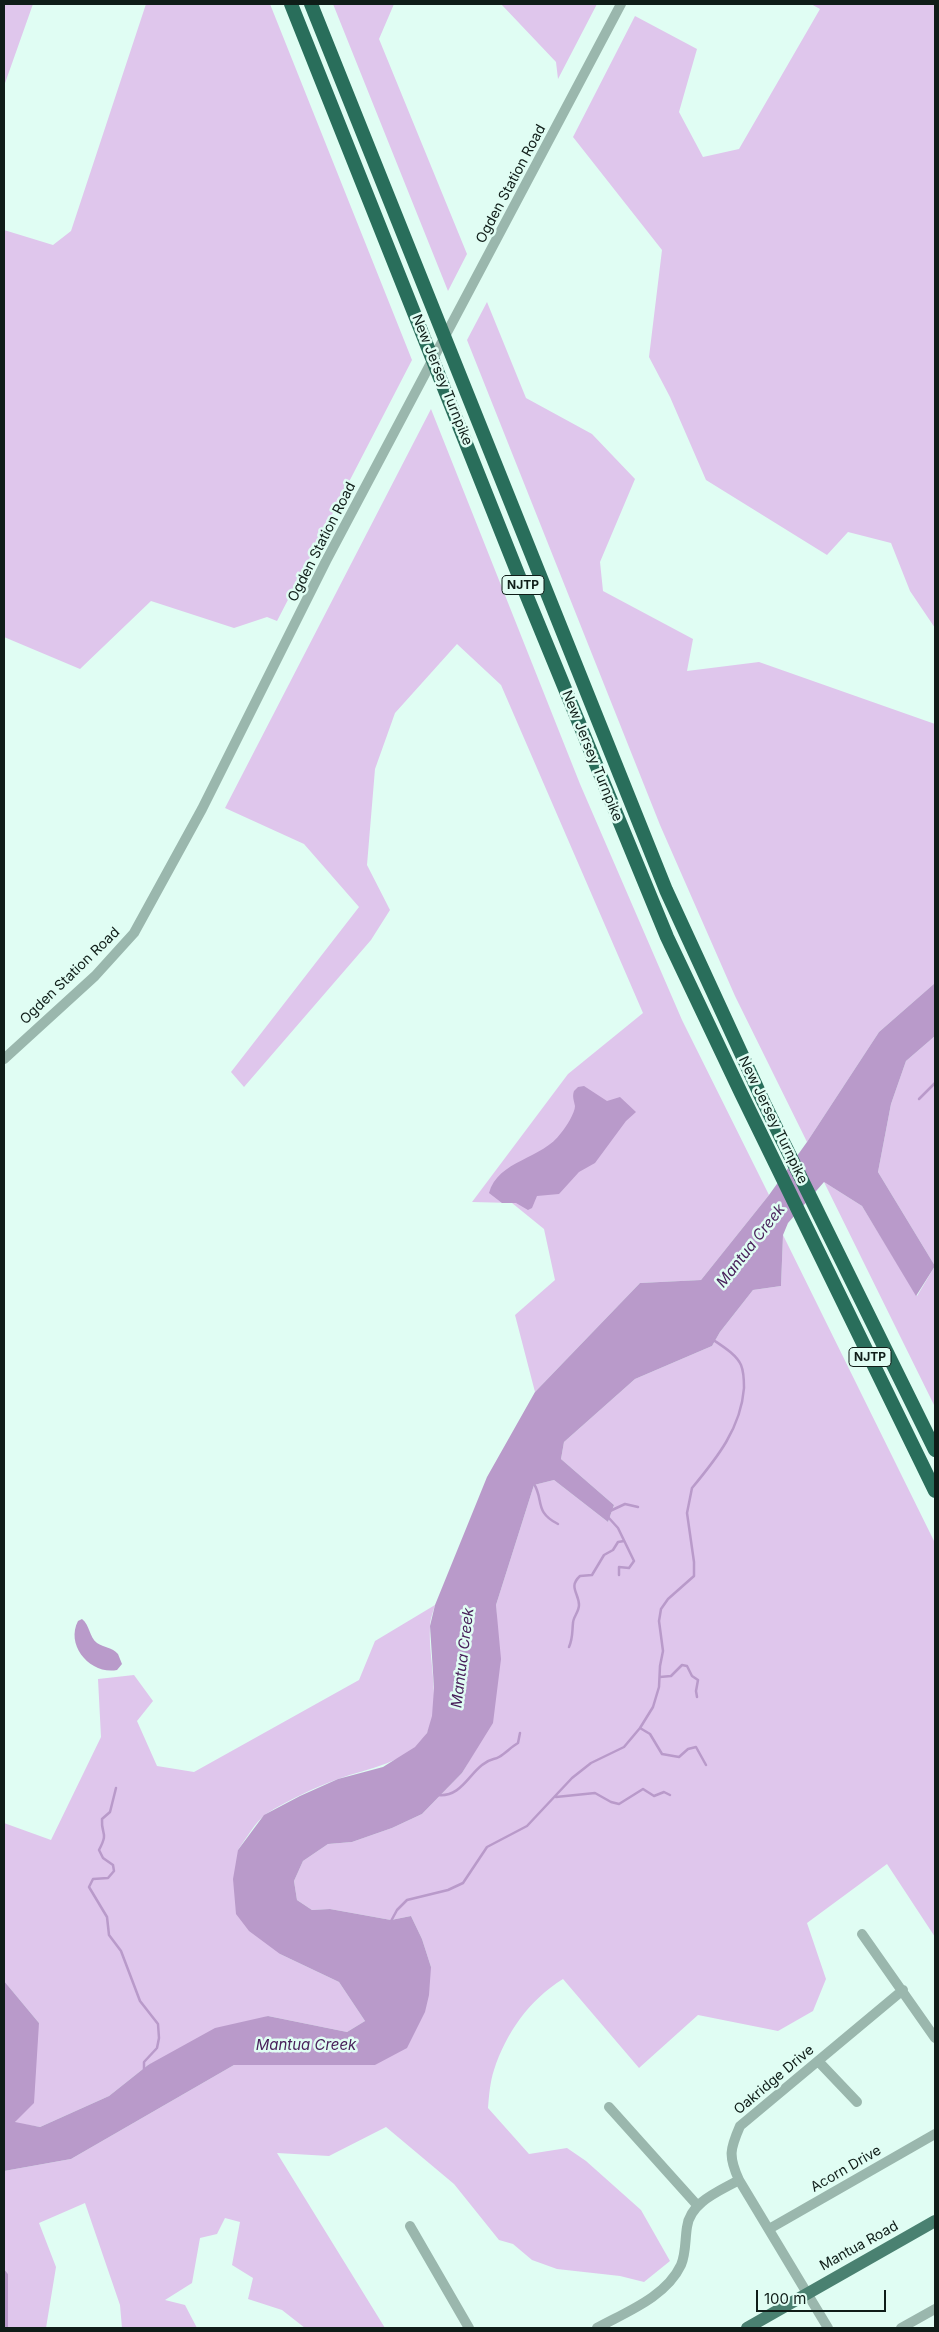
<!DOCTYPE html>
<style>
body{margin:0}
#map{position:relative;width:939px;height:2332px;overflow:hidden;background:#e0fdf3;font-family:Inter,sans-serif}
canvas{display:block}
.frame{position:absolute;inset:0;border:5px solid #0f1d18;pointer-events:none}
.scale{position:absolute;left:756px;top:2290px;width:130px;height:22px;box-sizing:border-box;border:2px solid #0f1d18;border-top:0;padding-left:6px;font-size:15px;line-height:18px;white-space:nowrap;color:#0f1d18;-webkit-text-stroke:4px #e0fdf3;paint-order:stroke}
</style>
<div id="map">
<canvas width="939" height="2332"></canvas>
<div class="frame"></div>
<div class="scale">100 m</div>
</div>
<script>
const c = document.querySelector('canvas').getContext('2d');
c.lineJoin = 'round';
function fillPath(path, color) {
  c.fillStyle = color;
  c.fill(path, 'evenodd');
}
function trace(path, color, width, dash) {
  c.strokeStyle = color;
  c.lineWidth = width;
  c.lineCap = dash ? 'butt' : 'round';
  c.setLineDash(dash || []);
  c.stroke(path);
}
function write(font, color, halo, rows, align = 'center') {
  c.font = font + ' Inter,sans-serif';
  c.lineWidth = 5;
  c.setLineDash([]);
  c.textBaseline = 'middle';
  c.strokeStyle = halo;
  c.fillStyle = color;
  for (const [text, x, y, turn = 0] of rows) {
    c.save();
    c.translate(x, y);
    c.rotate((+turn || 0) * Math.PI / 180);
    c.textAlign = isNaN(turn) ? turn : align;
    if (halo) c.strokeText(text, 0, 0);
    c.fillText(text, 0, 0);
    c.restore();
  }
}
const green = new Path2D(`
 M 4,4 L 33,4 L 4,86 Z
 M 146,4 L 270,4 L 412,360 L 277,621 L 267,617 L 234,628 L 151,601 L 80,669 L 4,637 L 4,230 L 53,245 L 71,231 Z
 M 333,4 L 394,4 L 379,39 L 467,254 L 448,291 Z
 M 501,4 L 597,4 L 558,79 L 556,62 Z
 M 811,4 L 935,4 L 935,628 L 910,591 L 891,543 L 848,532 L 827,555 L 706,480 L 670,397 L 649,357 L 662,250 L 573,137 L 635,16 L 697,49 L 679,112 L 703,157 L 739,149 L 820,9 Z
 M 487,302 L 526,398 L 592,434 L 635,479 L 600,562 L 603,591 L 693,639 L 687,671 L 759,662 L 935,724 L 935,983 L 879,1032 L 807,1142 L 735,996 L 660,825 L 467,340 Z
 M 431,409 L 580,784 L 682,1020 L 769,1195 L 701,1280 L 640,1283 L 535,1392 L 515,1315 L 555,1280 L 544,1229 L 512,1203 L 472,1202 L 568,1074 L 643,1013 L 501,685 L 457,644 L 395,713 L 375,769 L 367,865 L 390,910 L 371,940 L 244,1087 L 231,1072 L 359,907 L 304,844 L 225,808 Z
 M 935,1036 L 935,1407 L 824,1182 L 862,1206 L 917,1296 L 935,1266 L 878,1172 L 891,1104 L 906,1061 Z
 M 783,1235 L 935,1543 L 935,1937 L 887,1864 L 807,1923 L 826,1979 L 813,2011 L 778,2031 L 698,2015 L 639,2068 L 563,1979 C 529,2000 506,2033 494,2070 C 490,2082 489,2096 488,2108 L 529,2154 L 567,2148 L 586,2161 L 641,2210 L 670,2261 L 644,2282 L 620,2276 L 557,2269 L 532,2260 L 513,2244 L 499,2240 L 454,2184 L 386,2127 L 329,2156 L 277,2153 L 385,2328 L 305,2328 L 282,2310 L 248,2299 L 253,2278 L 232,2265 L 240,2222 L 225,2218 L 217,2234 L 200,2238 L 192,2283 L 165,2300 L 185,2305 L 197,2328 L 122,2328 L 120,2305 L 85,2203 L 39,2223 L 56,2267 L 46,2328 L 8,2328 L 8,2274 L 4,2269 L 4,2171 L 71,2159 L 234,2065 L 375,2065 L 431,1967 L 422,1939 L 411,1916 L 391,1920 L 330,1909 L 312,1910 L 297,1900 L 294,1881 L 303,1861 L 328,1844 L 352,1842 L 392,1828 L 422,1814 L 462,1773 L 476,1749 L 497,1628 L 496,1605 L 534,1485 L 554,1480 L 608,1522 L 614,1505 L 561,1459 L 564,1442 L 635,1379 L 712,1346 L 720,1332 L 753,1290 L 781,1286 Z
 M 435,1605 C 433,1612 430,1620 430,1627 C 428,1659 442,1704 427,1733 C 412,1762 365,1769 338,1779 C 314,1788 288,1800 266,1814 C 255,1822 246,1839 238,1850 L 280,1954 L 339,1982 L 365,2021 L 347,2032 L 268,2016 L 148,2065 L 109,2096 L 40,2127 L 15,2123 L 39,2023 L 4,1981 L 4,1823 L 51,1840 L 101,1737 L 98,1679 L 134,1675 L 153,1701 L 137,1721 L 157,1766 L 194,1772 L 359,1680 L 375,1641 Z`);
const water = new Path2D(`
 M 935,983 L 935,1036 L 906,1061 L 891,1104 L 878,1172 L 935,1266 L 916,1296 L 862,1206 L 824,1182 L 788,1223 L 783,1235 L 781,1286 L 753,1290 L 720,1332 L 712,1346 L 635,1379 L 564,1442 L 561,1459 L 614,1505 L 608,1522 L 554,1480 L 534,1485 L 496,1605 L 501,1659 L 493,1723 L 462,1773 L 422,1814 L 392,1828 L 352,1842 L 328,1844 L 303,1861 L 294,1881 L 297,1900 L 312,1910 L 330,1909 L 391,1920 L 411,1916 L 422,1939 L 431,1967 L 429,1995 L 425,2012 L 407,2048 L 375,2065 L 234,2065 L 71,2159 L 4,2171 L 4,1981 L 39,2023 L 34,2103 L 15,2122 L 40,2127 L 109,2096 L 148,2065 L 215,2028 L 268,2016 L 347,2032 L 365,2021 L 339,1982 L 280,1954 L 249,1931 L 236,1914 L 233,1879 L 238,1850 L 264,1815 L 300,1796 L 338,1779 L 383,1767 L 415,1747 L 427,1733 L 432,1716 L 434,1688 L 430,1626 L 435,1605 L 487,1477 L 535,1392 L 640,1283 L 701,1280 L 769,1195 L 807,1142 L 879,1032 Z
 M 584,1086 L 607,1101 L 620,1097 L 636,1112 L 626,1121 L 595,1163 L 579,1172 L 559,1194 L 537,1196 L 532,1208 L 528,1210 L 516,1203 L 502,1203 L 489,1193 C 498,1160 543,1159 561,1133 C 566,1127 575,1113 575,1106 C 574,1100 572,1097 574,1091 L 578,1087 Z
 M 82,1619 C 90,1625 89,1637 97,1643 C 104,1648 112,1647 118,1654 L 122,1664 L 117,1670 C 91,1675 65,1646 78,1621 Z
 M 4,2269 L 8,2274 L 8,2328 L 4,2328 Z`);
const stream = new Path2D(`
 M 919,1099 L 935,1083
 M 534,1484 C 544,1500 534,1512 558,1524
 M 610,1511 L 625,1504 L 638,1507
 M 608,1517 L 618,1528 L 634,1561 L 629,1568 L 619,1567 L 619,1575
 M 569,1647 C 573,1638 572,1632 573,1623 C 573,1617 579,1612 579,1605 C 579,1593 568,1587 580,1576 L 592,1575 L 604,1555 L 613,1550 L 618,1542 L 624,1541
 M 660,1677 L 671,1676 L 682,1665 L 687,1666 L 692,1676 L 698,1680 L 696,1691 L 697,1697
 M 640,1728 L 650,1734 L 662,1754 L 679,1757 L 688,1749 L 696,1747 L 706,1765
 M 116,1788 L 110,1812 L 102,1819 C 101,1836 109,1831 99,1850 L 103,1858 L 113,1865 L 114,1871 L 108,1878 L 93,1879 L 89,1887 L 107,1917 L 109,1935 L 121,1951 L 140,2001 L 158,2024 L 159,2038 L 157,2048 L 144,2062 L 144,2070
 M 438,1795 C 460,1797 467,1777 482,1765 C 490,1758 494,1760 499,1757 C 506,1753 511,1747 518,1743 L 520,1733
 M 556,1797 L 595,1793 L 611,1802 L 619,1804 L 643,1789 L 654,1796 L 664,1792 L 670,1795
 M 390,1923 L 397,1910 L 407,1900 L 448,1890 L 463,1883 L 487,1847 L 527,1826 L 572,1778 L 591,1763 L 624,1747 L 640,1728 L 653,1707 L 659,1687 L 660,1666 L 663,1651 L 659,1621 L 661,1609 L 668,1599 L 694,1576 L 694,1562 L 687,1513 L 692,1488 C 717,1458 741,1428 744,1388 C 744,1380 744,1372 741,1365 C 736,1354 722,1346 712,1339`);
const minor = new Path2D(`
 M 4,1059 L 95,976 L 134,933 L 202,809 L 326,561 L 621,4
 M 862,1934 L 935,2038
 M 818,2061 L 857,2102
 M 609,2107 L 697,2205
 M 410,2226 L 469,2328
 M 769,2229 L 935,2134
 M 597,2328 C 626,2312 666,2297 681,2265 C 686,2254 685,2239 687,2227 C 690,2202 720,2191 739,2180
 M 828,2328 L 739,2180 C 728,2156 730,2149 740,2126 L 903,1990
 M 901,2328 L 935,2309`);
const major = new Path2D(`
 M 747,2328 L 935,2221`);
const highway = new Path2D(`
 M 291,4 L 526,594 L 667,937 L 741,1093 L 935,1491
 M 311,4 L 666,890 L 764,1103 L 935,1450`);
const shields = [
 [523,585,42],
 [870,1357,42]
];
const shieldNames = [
 ["NJTP",523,585],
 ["NJTP",870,1357]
];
const streetNames = [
 ["Ogden Station Road",511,184,-62],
 ["New Jersey Turnpike",442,380,68],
 ["Ogden Station Road",322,542,-63],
 ["New Jersey Turnpike",592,756,68],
 ["Ogden Station Road",70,976,-44],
 ["New Jersey Turnpike",773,1120,64],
 ["Oakridge Drive",774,2080,-40],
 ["Acorn Drive",846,2169,-30],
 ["Mantua Road",859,2246,-29]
];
const waterNames = [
 ["Mantua Creek",751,1246,-52],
 ["Mantua Creek",463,1658,-83],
 ["Mantua Creek",306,2045]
];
fillPath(green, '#dfc6ec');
fillPath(water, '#b99aca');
trace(stream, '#b99aca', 2.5);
trace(minor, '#9ab7ad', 10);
trace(major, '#4a8171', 12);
trace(highway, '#296e5b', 14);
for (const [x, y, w] of shields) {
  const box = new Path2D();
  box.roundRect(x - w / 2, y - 9.5, w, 19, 4);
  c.fillStyle = '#e0fdf3';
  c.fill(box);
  trace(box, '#0f1d18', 1);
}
write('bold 12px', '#0f1d18', null, shieldNames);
write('14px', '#0f1d18', '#e0fdf3', streetNames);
write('italic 15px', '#48205a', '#e0fdf3', waterNames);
</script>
